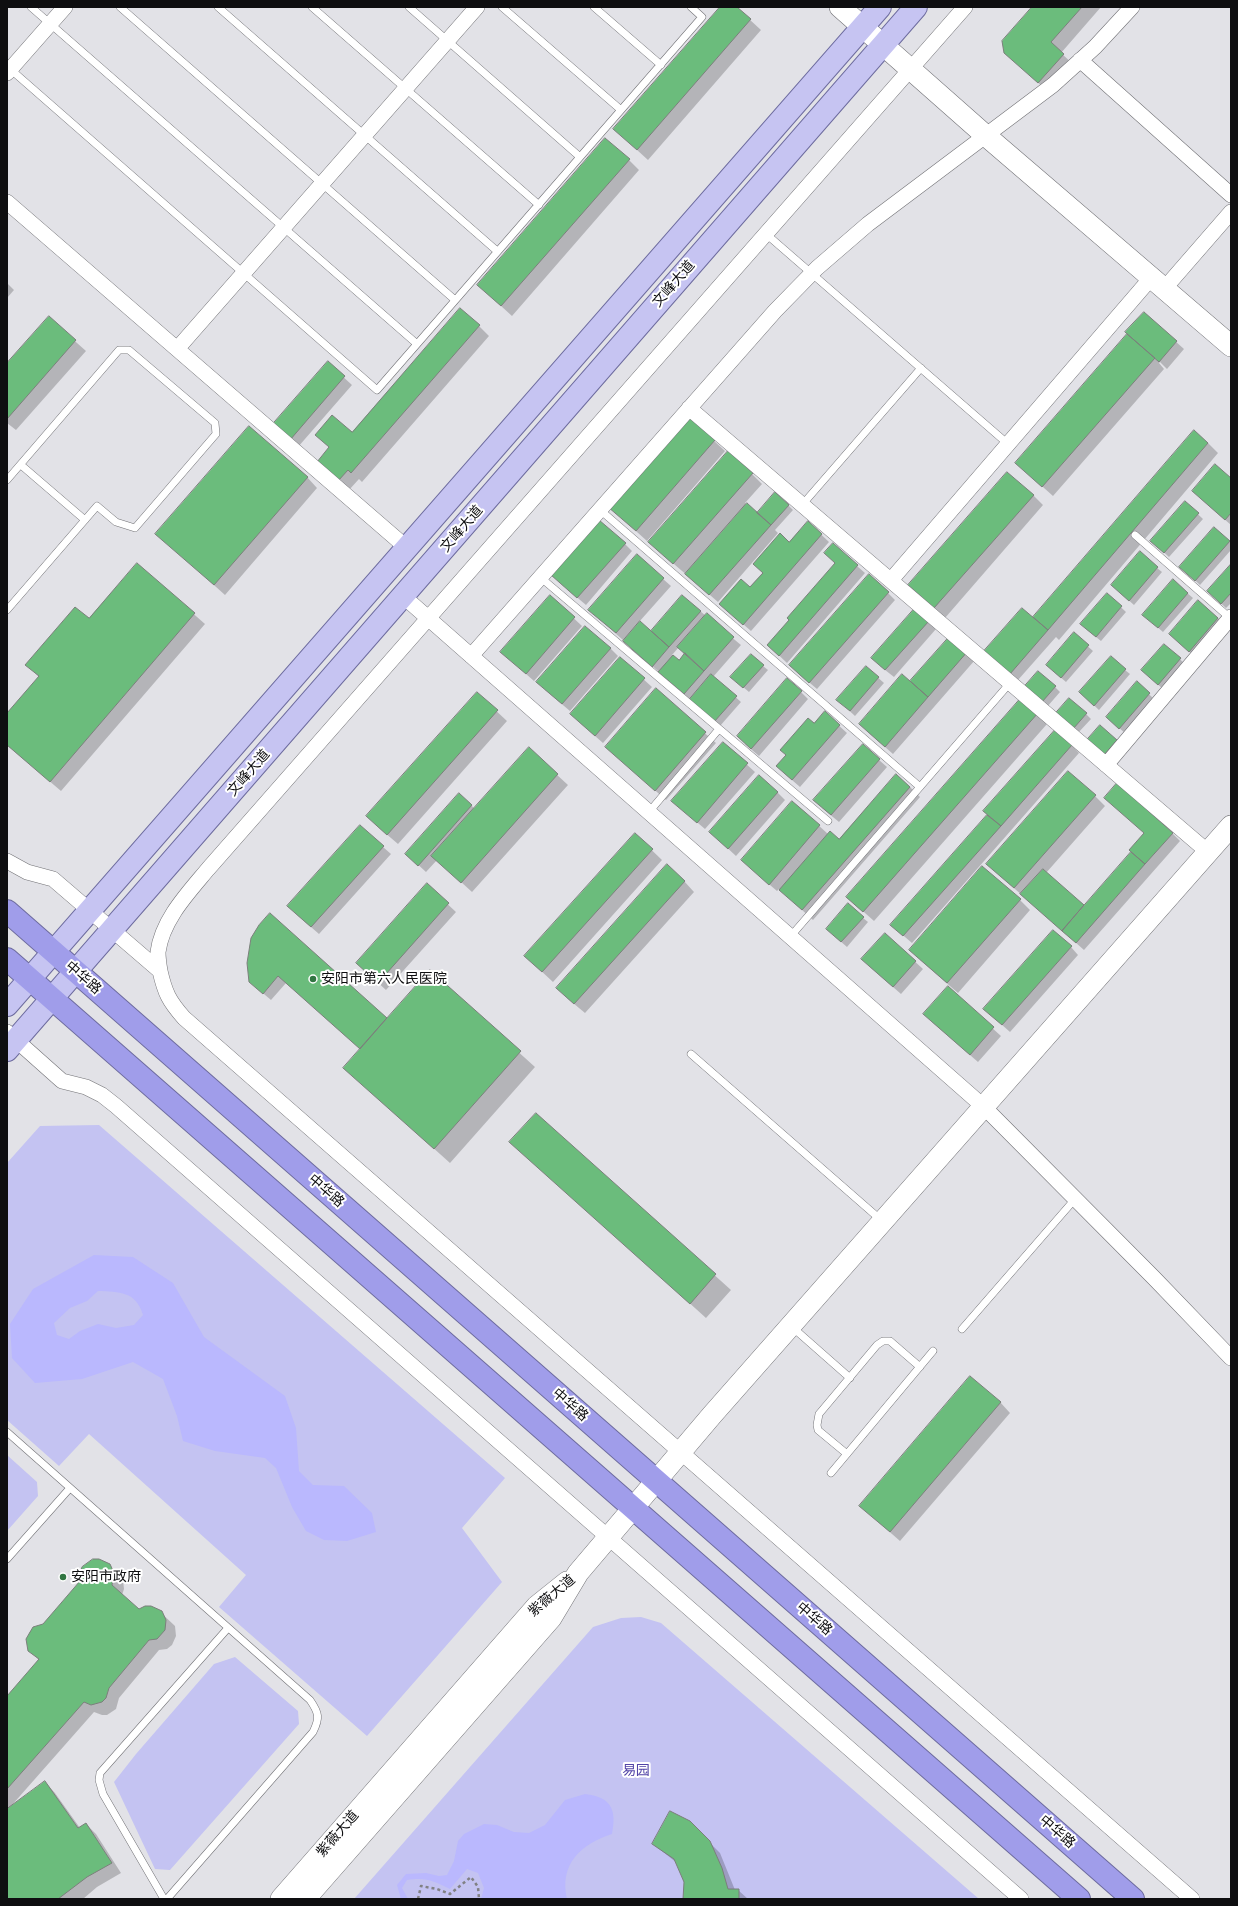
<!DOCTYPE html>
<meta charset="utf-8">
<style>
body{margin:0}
#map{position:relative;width:1238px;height:1906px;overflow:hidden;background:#e2e2e7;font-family:Arial,sans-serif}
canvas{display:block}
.frame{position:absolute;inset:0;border:8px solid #0e0e10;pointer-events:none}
</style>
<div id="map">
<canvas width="1238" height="1906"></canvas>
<div class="frame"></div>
</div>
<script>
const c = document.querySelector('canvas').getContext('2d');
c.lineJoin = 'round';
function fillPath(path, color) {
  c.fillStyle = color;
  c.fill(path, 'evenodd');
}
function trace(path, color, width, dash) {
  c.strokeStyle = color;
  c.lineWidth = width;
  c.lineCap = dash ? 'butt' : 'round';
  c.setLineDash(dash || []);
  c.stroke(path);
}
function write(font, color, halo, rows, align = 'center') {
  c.font = font + ' Arial,"Noto Sans SC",sans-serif';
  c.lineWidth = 4;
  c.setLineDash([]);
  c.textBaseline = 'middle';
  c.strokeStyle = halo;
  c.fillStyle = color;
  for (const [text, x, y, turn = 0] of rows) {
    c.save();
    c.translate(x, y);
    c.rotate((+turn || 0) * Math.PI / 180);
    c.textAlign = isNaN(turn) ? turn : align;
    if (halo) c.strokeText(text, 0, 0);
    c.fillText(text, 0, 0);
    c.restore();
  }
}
const green = new Path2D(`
 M 99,1125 L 505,1478 L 462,1528 L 502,1582 L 367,1736 L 219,1607 L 246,1575 L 89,1434 L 59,1466 L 7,1420 L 7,1163 L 40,1126 Z
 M 7,1455 L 37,1482 L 38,1496 L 7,1531 Z
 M 641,1617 L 661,1623 L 979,1899 L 354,1899 L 593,1627 L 621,1618 Z
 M 235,1657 L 298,1711 L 299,1724 L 170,1870 L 155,1869 L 114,1782 L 136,1754 L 214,1664 Z`);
const water = new Path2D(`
 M 94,1255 L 133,1257 L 173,1283 L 204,1337 L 285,1396 L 296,1428 L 299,1471 L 313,1485 L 344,1486 L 372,1513 L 376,1532 L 347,1541 L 324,1540 L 306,1531 L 292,1507 L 276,1468 L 265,1458 L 215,1451 L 183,1441 L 177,1416 L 163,1379 L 133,1362 L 82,1379 L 35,1383 L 12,1358 L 10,1324 L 33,1289 ZM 98,1291 C 119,1292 136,1291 143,1315 L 134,1325 L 116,1328 L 98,1324 L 80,1331 L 69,1339 L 57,1335 L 54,1323 L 70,1308 L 87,1301 Z
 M 585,1794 C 611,1797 617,1809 612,1834 C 581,1844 559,1864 567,1899 L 481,1899 L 484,1888 L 478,1873 L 467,1869 L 450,1889 C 433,1881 427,1877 407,1880 L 402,1888 L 408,1899 L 401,1899 L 397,1885 L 406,1874 L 426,1873 L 439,1876 L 447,1875 L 454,1861 L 458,1841 L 464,1834 L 484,1824 L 497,1825 L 514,1832 L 529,1833 L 545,1825 L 565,1800 Z`);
const shadow = new Path2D(`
 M 721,7 L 736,7 L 761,30 L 648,160 L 625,139 Z
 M 1033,7 L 1101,7 L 1061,53 L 1074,65 L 1049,93 L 1005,52 Z
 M 629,160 L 639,170 L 512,316 L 478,285 Z
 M 7,283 L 14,290 L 7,298 Z
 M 1144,313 L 1184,349 L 1167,369 L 1160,362 L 1159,363 L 1164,369 L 1053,496 L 1016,463 L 1128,334 Z
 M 49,318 L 86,351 L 16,430 L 7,423 L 7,365 Z
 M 479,326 L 489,336 L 362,482 L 359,479 L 349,490 L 328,472 L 330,448 L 316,435 L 352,434 Z
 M 328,363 L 352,385 L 298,447 L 281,432 Z
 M 688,417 L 725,451 L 647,541 L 609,507 Z
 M 1208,443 L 1218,453 L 1059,640 L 1056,637 L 1018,680 L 993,659 L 1038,623 Z
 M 752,474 L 762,484 L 745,503 L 757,514 L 788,505 L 793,510 L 775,530 L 778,533 L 718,602 L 660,552 Z
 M 307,477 L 317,488 L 225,595 L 157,534 Z
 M 1231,479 L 1231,525 L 1201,499 Z
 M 1033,495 L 1043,505 L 945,618 L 909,585 Z
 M 1185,502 L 1203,519 L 1169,557 L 1156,545 Z
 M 808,522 L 829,542 L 751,631 L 728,611 Z
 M 1214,528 L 1231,543 L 1231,550 L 1200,585 L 1185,571 Z
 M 625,544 L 632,551 L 586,605 L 560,583 Z
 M 637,556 L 671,586 L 639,622 L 651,632 L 682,596 L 741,645 L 713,677 L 741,702 L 720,726 L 597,617 ZM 679,647 L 685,654 L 679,661 L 672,655 Z
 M 137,564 L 205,624 L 61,791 L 7,745 L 7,715 L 39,677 L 27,665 L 89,620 Z
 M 1231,565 L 1231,603 L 1226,608 L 1213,596 Z
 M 857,566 L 865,573 L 787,663 L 768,645 Z
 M 1157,568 L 1162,572 L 1134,605 L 1117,590 Z
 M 1173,581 L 1193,598 L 1163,632 L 1149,620 Z
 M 888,593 L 895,600 L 817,689 L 798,673 Z
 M 1107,594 L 1126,612 L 1101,641 L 1086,629 Z
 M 550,596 L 582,626 L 534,681 L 509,659 Z
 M 1218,618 L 1222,623 L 1194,656 L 1175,639 Z
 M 928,621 L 936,629 L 894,677 L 880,666 Z
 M 1074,634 L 1093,651 L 1066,682 L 1052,670 Z
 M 950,637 L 975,660 L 893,754 L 868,732 Z
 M 1165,645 L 1185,664 L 1163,689 L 1147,675 Z
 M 610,648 L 618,656 L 570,711 L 545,690 Z
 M 620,658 L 652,687 L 603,743 L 579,722 Z
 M 763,666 L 768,670 L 749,692 L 737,682 Z
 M 866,667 L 884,683 L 855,716 L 843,705 Z
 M 1125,670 L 1130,674 L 1099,710 L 1085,697 Z
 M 1137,683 L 1154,699 L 1125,733 L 1112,722 Z
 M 1055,687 L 1060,692 L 1047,707 L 1030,692 Z
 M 656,690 L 716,743 L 666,800 L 617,757 Z
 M 801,692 L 808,699 L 759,756 L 745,744 Z
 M 477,693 L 507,721 L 398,844 L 377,826 Z
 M 825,713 L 847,733 L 800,787 L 785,774 L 814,725 Z
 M 1037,714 L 1047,724 L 874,921 L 847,897 Z
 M 1086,714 L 1091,719 L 1078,733 L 1061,718 Z
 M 723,743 L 755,772 L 705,829 L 680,808 Z
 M 1072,745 L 1079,753 L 912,943 L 891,925 L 988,815 Z
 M 529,749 L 568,785 L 472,892 L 437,860 L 426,872 L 414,861 L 459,794 L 475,809 Z
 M 879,760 L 887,767 L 839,822 L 822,808 Z
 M 910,787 L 920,797 L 813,920 L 779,889 L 777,891 L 750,868 L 793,802 L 828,834 L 840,840 Z
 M 777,792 L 785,800 L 736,856 L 710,832 Z
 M 1095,796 L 1105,806 L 1046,873 L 1084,906 L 1132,852 L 1172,833 L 1180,841 L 1084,950 L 998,874 Z
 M 635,834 L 662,860 L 553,982 L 525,956 Z
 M 383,847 L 391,854 L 319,934 L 296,914 Z
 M 684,881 L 694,892 L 585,1013 L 567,998 Z
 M 427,885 L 456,912 L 386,990 L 365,971 Z
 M 1020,900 L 1030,910 L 958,993 L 920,960 Z
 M 270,914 L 387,1019 L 430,972 L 535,1067 L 450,1163 L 344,1068 L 361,1049 L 286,983 L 271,1000 L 258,989 Z
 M 863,918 L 868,922 L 847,947 L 832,934 Z
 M 885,934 L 923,969 L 901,994 L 870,967 Z
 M 1071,947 L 1078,955 L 1010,1032 L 992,1016 Z
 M 948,988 L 1001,1036 L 978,1062 L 932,1022 Z
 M 536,1114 L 731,1290 L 706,1318 L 511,1142 Z
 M 1000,1402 L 1010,1413 L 900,1541 L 860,1506 Z
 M 99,1560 L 105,1562 L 123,1580 L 124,1589 L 122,1595 L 139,1610 L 145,1607 L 157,1609 L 175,1626 L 176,1636 L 172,1645 L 167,1649 L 159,1650 L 119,1698 L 116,1709 L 107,1715 L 102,1715 L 94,1712 L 12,1805 L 45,1782 L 55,1793 L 80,1828 L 86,1824 L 96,1834 L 121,1873 L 97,1887 L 83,1899 L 7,1899 L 7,1697 L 39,1660 L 29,1651 L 27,1645 L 29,1633 L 33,1628 L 43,1625 L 81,1581 L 81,1574 L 87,1563 Z
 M 689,1822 L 720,1853 L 735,1890 L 738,1890 L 748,1899 L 684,1899 L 685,1882 L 677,1863 L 653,1844 Z`);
const building = new Path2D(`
 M 720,7 L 737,7 L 751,19 L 637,150 L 613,129 Z
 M 1032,7 L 1082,7 L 1051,42 L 1064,54 L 1038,83 L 1004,53 L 1002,41 Z
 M 605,138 L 630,159 L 501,306 L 477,285 Z
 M 460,308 L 480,325 L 351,473 L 348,470 L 338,481 L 317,462 L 329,447 L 315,435 L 332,415 L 352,432 Z
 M 1144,312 L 1177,341 L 1159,362 L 1125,332 Z
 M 49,316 L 76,340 L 7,419 L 7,363 Z
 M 1127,334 L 1155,358 L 1042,487 L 1015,463 Z
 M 328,361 L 345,376 L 290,440 L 272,425 Z
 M 688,416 L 715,440 L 636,531 L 608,507 Z
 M 249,426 L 308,477 L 214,585 L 155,534 Z
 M 1194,430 L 1208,443 L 1048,630 L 1033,617 Z
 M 728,451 L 753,473 L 673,564 L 648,542 Z
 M 1215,464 L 1231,478 L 1231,513 L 1225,520 L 1192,491 Z
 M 1007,472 L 1034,495 L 934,608 L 908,585 Z
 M 775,492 L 789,505 L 771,525 L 757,513 Z
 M 1185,501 L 1199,513 L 1164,553 L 1150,541 Z
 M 747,503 L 771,525 L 709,595 L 685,574 Z
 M 599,520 L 626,543 L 577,598 L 551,575 Z
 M 808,521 L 822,534 L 743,625 L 719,604 L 741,579 L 750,587 L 763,573 L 753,564 L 780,533 L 789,542 Z
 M 1214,527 L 1230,541 L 1195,581 L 1179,567 Z
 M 833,543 L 858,565 L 779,656 L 767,645 L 789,620 L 787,618 L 835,563 L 824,553 Z
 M 1140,551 L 1158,567 L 1129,601 L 1111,585 Z
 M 637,554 L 664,578 L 616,633 L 588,610 Z
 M 137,563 L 195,613 L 50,782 L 7,745 L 7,713 L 39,676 L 25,665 L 75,607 L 89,618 Z
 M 1231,564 L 1231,593 L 1221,604 L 1207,591 Z
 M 869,574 L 889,592 L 809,683 L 789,665 Z
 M 1173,579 L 1188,593 L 1158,628 L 1142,615 Z
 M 1107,593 L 1122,606 L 1096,637 L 1080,624 Z
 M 550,595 L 575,617 L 526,674 L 500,652 Z
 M 682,595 L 701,611 L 669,647 L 651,631 Z
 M 1198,600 L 1218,618 L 1189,652 L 1169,634 Z
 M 915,608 L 929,621 L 885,670 L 871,658 Z
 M 1022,608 L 1048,630 L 1010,674 L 984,651 Z
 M 707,613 L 734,637 L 704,671 L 677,647 Z
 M 640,621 L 669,647 L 652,667 L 623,641 Z
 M 585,626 L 611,648 L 562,704 L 536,682 Z
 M 1074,632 L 1089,645 L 1061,678 L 1046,665 Z
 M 950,636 L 968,651 L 928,697 L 910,681 Z
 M 1164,644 L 1181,658 L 1158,685 L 1141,670 Z
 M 685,653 L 704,671 L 684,694 L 658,672 L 673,655 L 679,660 Z
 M 751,654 L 764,665 L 743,688 L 730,677 Z
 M 1111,656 L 1126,669 L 1094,706 L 1079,692 Z
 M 620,657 L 645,678 L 595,736 L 570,714 Z
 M 866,666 L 879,677 L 850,711 L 836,700 Z
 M 1038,671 L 1056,686 L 1042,702 L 1024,687 Z
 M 711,674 L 737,696 L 714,722 L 689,700 Z
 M 902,674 L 928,697 L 885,747 L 859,724 Z
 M 787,678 L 802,691 L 751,749 L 737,736 Z
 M 1137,681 L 1150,693 L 1119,729 L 1106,717 Z
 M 656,688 L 706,732 L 655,791 L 605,747 Z
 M 477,692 L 498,710 L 387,835 L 366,816 Z
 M 1021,698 L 1038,713 L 863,912 L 846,897 Z
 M 1069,698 L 1087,713 L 1073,729 L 1055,714 Z
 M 825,711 L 840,725 L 792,780 L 776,766 L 786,755 L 780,750 L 808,718 L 814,723 Z
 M 1100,725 L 1117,740 L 1103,756 L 1086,741 Z
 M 1055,730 L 1072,745 L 1001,826 L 983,811 Z
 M 723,742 L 748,763 L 697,823 L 671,801 Z
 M 863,744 L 880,759 L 831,815 L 813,800 Z
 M 529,747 L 558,774 L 461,883 L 431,856 Z
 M 1068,771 L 1096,795 L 1014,888 L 986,864 Z
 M 896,774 L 910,787 L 802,910 L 779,890 L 830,831 L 839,839 Z
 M 759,775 L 778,792 L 728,849 L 709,832 Z
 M 1117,783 L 1173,833 L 1145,864 L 1129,850 L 1144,833 L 1104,798 Z
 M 459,793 L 472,805 L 418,866 L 405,854 Z
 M 792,801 L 820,825 L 769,885 L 741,860 Z
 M 987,815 L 1001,826 L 903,936 L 890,925 Z
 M 360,825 L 384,846 L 311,927 L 287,906 Z
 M 635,833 L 653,849 L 542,972 L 524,956 Z
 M 1131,852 L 1145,864 L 1076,943 L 1062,931 Z
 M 667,864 L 685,881 L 574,1004 L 556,988 Z
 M 982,866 L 1021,899 L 947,983 L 909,950 Z
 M 1043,869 L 1084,905 L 1062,931 L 1020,894 Z
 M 427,883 L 449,903 L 378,983 L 356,963 Z
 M 848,903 L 864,917 L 841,942 L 826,929 Z
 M 270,913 L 387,1018 L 360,1049 L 278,976 L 263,994 L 249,982 L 247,963 L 251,938 L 259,925 Z
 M 1053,930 L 1072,946 L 1002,1025 L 983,1009 Z
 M 885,933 L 916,961 L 893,987 L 861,959 Z
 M 430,970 L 521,1051 L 434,1149 L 343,1068 Z
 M 948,986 L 994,1027 L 970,1055 L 923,1014 Z
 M 536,1113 L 716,1274 L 690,1304 L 509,1142 Z
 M 970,1376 L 1001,1402 L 890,1532 L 859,1506 Z
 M 93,1559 L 99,1559 L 110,1564 L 114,1573 L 112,1585 L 139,1609 L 145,1606 L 151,1606 L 162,1611 L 166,1620 L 165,1630 L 157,1639 L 149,1640 L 109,1688 L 106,1698 L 102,1702 L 91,1705 L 84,1702 L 7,1789 L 7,1696 L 39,1659 L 28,1651 L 26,1639 L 33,1627 L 43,1624 L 80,1581 L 80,1573 L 82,1567 Z
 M 45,1781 L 78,1828 L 86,1823 L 112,1863 L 87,1877 L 58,1899 L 7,1899 L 7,1809 Z
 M 670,1811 L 690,1821 L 710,1841 L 722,1868 L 728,1889 L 739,1889 L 739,1899 L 683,1899 L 684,1882 L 674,1859 L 652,1844 Z`);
const path = new Path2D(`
 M 418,1899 L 421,1886 L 437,1889 L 450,1894 L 471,1877 L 478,1887 L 479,1899`);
const lane = new Path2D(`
 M 31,7 L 417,344
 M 120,7 L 455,300
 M 218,7 L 497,251
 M 312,7 L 539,205
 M 409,7 L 580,157
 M 502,7 L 621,110
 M 594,7 L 661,65
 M 9,68 L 377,390 L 702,17 L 691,7
 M 765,233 L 1008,444
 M 21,465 L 85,520
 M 7,480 L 119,350 L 129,350 L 215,423 L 216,434 L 135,528 L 116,522 L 97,506 L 7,610
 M 802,505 L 921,368
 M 599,509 L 920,787
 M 1135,535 L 1230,618
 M 540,577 L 828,821
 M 649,812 L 719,729
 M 790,937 L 1010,683
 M 691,1054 L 881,1220
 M 791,1326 L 850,1378
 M 962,1329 L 1075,1199
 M 7,1432 L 310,1700 C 319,1713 320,1718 313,1732 L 167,1899
 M 847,1454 L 818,1430 L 817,1425 L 819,1414 L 877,1345 L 883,1341 L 890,1341 L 920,1367
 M 831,1473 L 933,1351
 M 7,1559 L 70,1488
 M 164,1899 L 103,1794 L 99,1780 L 100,1773 L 228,1628`);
const street = new Path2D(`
 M 1080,60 L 1231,195
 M 7,73 L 65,7
 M 7,202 L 407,548
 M 1164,289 L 1231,212
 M 177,349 L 477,7
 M 689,408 L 1208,852
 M 891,580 L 1151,278
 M 403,596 L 984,1107 L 1154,1278 L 1231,1358
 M 471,656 L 775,311 L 817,268 L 868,224 L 1053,85 L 1095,47 L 1132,7
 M 1106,765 L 1231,617
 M 7,861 L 27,872 L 53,879 L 160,971 C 165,993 169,1001 184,1018 L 1192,1899
 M 160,971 C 159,965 158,958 158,952 C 162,920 188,893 208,869 L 965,7
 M 7,1032 L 62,1081 L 86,1087 L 102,1095 L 116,1106 L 1021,1899`);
const secondary = new Path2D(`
 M 840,7 L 985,135 L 1231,346
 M 281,1899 L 537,1606 L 567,1582
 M 305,1899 L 551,1618 L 578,1573 L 712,1415 L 1231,826`);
const primary = new Path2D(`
 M 7,1005 L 880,7
 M 7,1050 L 916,7`);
const highway = new Path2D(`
 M 7,911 L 1133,1899
 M 7,959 L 1079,1899`);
const markers = [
 [313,979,4,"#317642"],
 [63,1577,4,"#317642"]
];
const streetNames = [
 ["文峰大道",674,284,-49],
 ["文峰大道",462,529,-49],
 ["文峰大道",249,773,-49],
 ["中华路",83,978,41],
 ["中华路",326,1191,41],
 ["中华路",570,1405,41],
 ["紫薇大道",552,1596,-40],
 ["中华路",814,1619,41],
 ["中华路",1057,1832,41],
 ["紫薇大道",338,1834,-49]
];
const poiNames = [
 ["安阳市第六人民医院",321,979],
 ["安阳市政府",71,1577]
];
const parkNames = [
 ["易园",636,1771]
];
fillPath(green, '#c4c3f2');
fillPath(water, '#bab8fe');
fillPath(shadow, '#0003');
fillPath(building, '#6bbc7c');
trace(building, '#7b7f7b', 1);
trace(lane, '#717175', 8);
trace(street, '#717175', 16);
trace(secondary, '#717175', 22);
trace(primary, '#6d6b9e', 24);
trace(highway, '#6d6b9e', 24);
trace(path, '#818184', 2.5, [3, 3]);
trace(lane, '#fff', 7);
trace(street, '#fff', 15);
trace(secondary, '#fff', 21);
trace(primary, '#c6c4f2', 22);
trace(highway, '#a09dea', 22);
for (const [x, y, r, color] of markers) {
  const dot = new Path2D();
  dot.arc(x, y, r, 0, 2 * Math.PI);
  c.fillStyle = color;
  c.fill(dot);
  trace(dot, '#fff', 1.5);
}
write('14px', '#0e0e10', '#fff', streetNames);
write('14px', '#0e0e10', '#fff', poiNames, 'left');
write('14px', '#5244a7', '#fff', parkNames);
</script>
